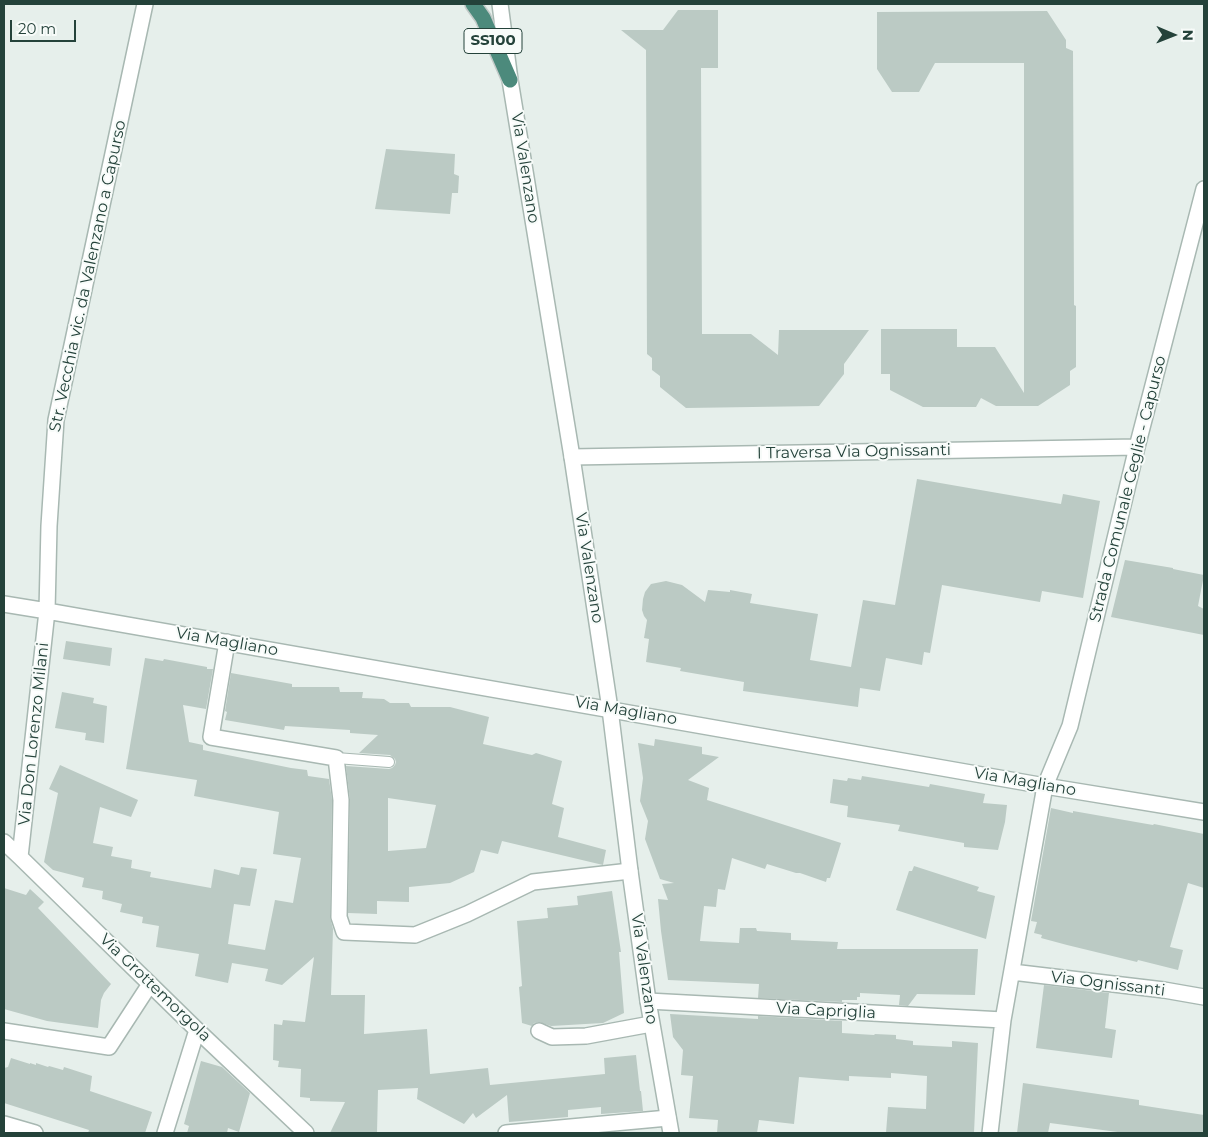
<!DOCTYPE html>
<style>
body{margin:0}
#map{position:relative;width:1208px;height:1137px;overflow:hidden;background:#e6efeb;font-family:Montserrat,sans-serif}
canvas{display:block}
.frame{position:absolute;inset:0;border:5px solid #24423a;pointer-events:none}
.north{position:absolute;left:1148px;top:10px;width:50px;height:50px;-webkit-text-stroke:4px #f7fbf9;paint-order:stroke;rotate:91deg;font-size:14px;font-weight:700;line-height:20px;text-align:center;color:#24423a}
.north::after{content:'';display:block;margin:auto;width:18px;height:22px;background:#24423a;clip-path:polygon(50% 0,100% 100%,50% 72%,0 100%)}
.scale{position:absolute;left:10px;top:20px;width:66px;height:22px;box-sizing:border-box;border:2px solid #24423a;border-top:0;padding-left:6px;font-size:15px;line-height:18px;white-space:nowrap;color:#24423a;-webkit-text-stroke:4px #f7fbf9;paint-order:stroke}
</style>
<div id="map">
<canvas width="1208" height="1137"></canvas>
<div class="frame"></div>
<div class="north">N</div>
<div class="scale">20 m</div>
</div>
<script>
const c = document.querySelector('canvas').getContext('2d');
c.lineJoin = 'round';
function fillPath(path, color) {
  c.fillStyle = color;
  c.fill(path, 'evenodd');
}
function trace(path, color, width, dash) {
  c.strokeStyle = color;
  c.lineWidth = width;
  c.lineCap = dash ? 'butt' : 'round';
  c.setLineDash(dash || []);
  c.stroke(path);
}
function write(font, color, halo, rows, align = 'center') {
  c.font = font + ' Montserrat,sans-serif';
  c.lineWidth = 4;
  c.setLineDash([]);
  c.textBaseline = 'middle';
  c.strokeStyle = halo;
  c.fillStyle = color;
  for (const [text, x, y, turn = 0] of rows) {
    c.save();
    c.translate(x, y);
    c.rotate((+turn || 0) * Math.PI / 180);
    c.textAlign = isNaN(turn) ? turn : align;
    if (halo) c.strokeText(text, 0, 0);
    c.fillText(text, 0, 0);
    c.restore();
  }
}
const building = new Path2D(`
 M 678,10 L 718,10 L 718,68 L 701,68 L 702,334 L 751,334 L 778,355 L 779,330 L 869,330 L 844,364 L 844,374 L 819,406 L 686,408 L 660,387 L 660,376 L 652,370 L 652,358 L 647,354 L 646,50 L 621,30 L 663,30 Z
 M 1047,11 L 1066,40 L 1066,48 L 1073,51 L 1074,305 L 1076,306 L 1076,367 L 1070,371 L 1070,385 L 1038,406 L 996,406 L 981,398 L 976,407 L 923,407 L 890,390 L 890,374 L 881,374 L 881,329 L 957,329 L 957,347 L 995,347 L 1024,393 L 1024,63 L 935,63 L 919,92 L 892,92 L 877,69 L 877,12 Z
 M 386,149 L 455,154 L 454,174 L 459,176 L 458,193 L 452,193 L 450,214 L 375,209 Z
 M 917,479 L 1061,504 L 1063,494 L 1100,501 L 1083,598 L 1042,591 L 1040,602 L 942,585 L 930,653 L 924,652 L 922,665 L 886,658 L 880,691 L 860,688 L 858,707 L 743,691 L 744,682 L 680,671 L 681,668 L 646,662 L 649,639 L 644,638 L 647,620 L 644,616 L 642,610 L 643,599 L 645,592 L 651,584 L 666,581 L 682,585 L 705,602 L 708,590 L 730,592 L 730,590 L 752,594 L 750,603 L 818,614 L 810,660 L 851,667 L 863,600 L 895,605 Z
 M 1125,560 L 1173,568 L 1173,569 L 1204,575 L 1198,606 L 1204,609 L 1204,635 L 1111,617 Z
 M 66,641 L 112,648 L 110,666 L 63,659 Z
 M 145,658 L 163,661 L 164,659 L 207,667 L 207,669 L 213,669 L 206,709 L 183,705 L 189,742 L 203,745 L 203,750 L 291,768 L 307,770 L 308,776 L 329,779 L 332,800 L 330,917 L 333,929 L 331,995 L 365,995 L 364,1034 L 427,1029 L 430,1074 L 488,1068 L 490,1085 L 605,1074 L 604,1058 L 636,1055 L 640,1091 L 641,1091 L 643,1111 L 601,1114 L 601,1107 L 568,1110 L 568,1117 L 509,1122 L 507,1095 L 476,1118 L 473,1113 L 464,1124 L 417,1099 L 418,1088 L 378,1090 L 377,1133 L 330,1133 L 345,1102 L 310,1101 L 310,1098 L 300,1097 L 301,1069 L 278,1067 L 279,1061 L 273,1060 L 274,1024 L 282,1025 L 283,1020 L 305,1022 L 314,957 L 282,985 L 265,981 L 268,969 L 232,963 L 228,983 L 195,976 L 199,954 L 156,947 L 159,926 L 142,923 L 143,917 L 120,912 L 122,904 L 102,899 L 103,891 L 82,887 L 84,878 L 53,870 L 44,862 L 58,793 L 49,789 L 60,765 L 138,800 L 131,817 L 100,807 L 93,843 L 113,847 L 111,856 L 132,860 L 131,868 L 151,872 L 150,877 L 211,888 L 214,869 L 239,875 L 241,867 L 257,869 L 250,906 L 234,904 L 228,944 L 265,950 L 275,900 L 293,903 L 301,858 L 273,854 L 279,812 L 194,796 L 197,780 L 126,769 Z
 M 231,673 L 292,684 L 292,687 L 339,687 L 340,692 L 363,692 L 362,698 L 384,699 L 390,703 L 409,703 L 411,707 L 450,707 L 489,717 L 483,744 L 532,755 L 536,753 L 562,761 L 552,804 L 564,808 L 558,837 L 606,850 L 603,865 L 502,841 L 498,854 L 481,850 L 474,872 L 450,883 L 409,887 L 409,902 L 377,901 L 377,914 L 348,913 L 350,800 L 346,766 L 389,769 L 392,768 L 395,765 L 396,762 L 395,759 L 390,755 L 359,753 L 378,735 L 350,733 L 350,730 L 285,726 L 284,730 L 225,720 L 227,712 L 225,711 ZM 388,798 L 436,805 L 426,848 L 388,851 Z
 M 62,692 L 94,698 L 93,703 L 107,706 L 104,743 L 85,740 L 86,733 L 55,728 Z
 M 655,739 L 702,747 L 702,754 L 719,757 L 688,780 L 709,788 L 707,800 L 841,843 L 830,878 L 827,878 L 826,882 L 800,873 L 796,873 L 767,864 L 765,869 L 732,858 L 725,890 L 718,889 L 716,907 L 704,906 L 700,941 L 739,943 L 740,928 L 756,928 L 757,931 L 791,933 L 791,940 L 838,942 L 837,949 L 978,949 L 975,995 L 917,994 L 908,1006 L 899,1005 L 900,995 L 860,993 L 860,997 L 857,997 L 857,1000 L 842,1000 L 842,1002 L 758,998 L 759,984 L 668,980 L 661,931 L 658,899 L 668,900 L 662,884 L 674,883 L 660,879 L 645,839 L 648,821 L 640,801 L 643,778 L 638,743 L 654,746 Z
 M 862,776 L 929,787 L 930,784 L 985,794 L 983,803 L 1007,805 L 1005,822 L 998,850 L 964,847 L 964,843 L 898,831 L 900,825 L 847,817 L 848,806 L 830,803 L 833,779 L 847,781 L 848,778 L 861,780 Z
 M 1051,808 L 1073,813 L 1073,811 L 1153,825 L 1154,824 L 1204,834 L 1204,888 L 1188,883 L 1170,947 L 1183,950 L 1178,970 L 1138,960 L 1137,962 L 1067,945 L 1041,938 L 1042,935 L 1034,933 L 1037,922 L 1031,921 Z
 M 914,866 L 979,887 L 977,891 L 995,896 L 986,939 L 896,910 L 909,871 L 912,871 Z
 M 4,888 L 26,895 L 30,889 L 44,902 L 38,908 L 111,984 L 104,993 L 101,1000 L 98,1028 L 47,1021 L 4,1009 Z
 M 612,891 L 621,952 L 619,952 L 624,1013 L 603,1023 L 551,1026 L 539,1022 L 534,1023 L 532,1026 L 522,1023 L 519,987 L 522,986 L 517,921 L 548,918 L 547,908 L 578,905 L 577,896 Z
 M 1044,985 L 1109,993 L 1105,1028 L 1116,1030 L 1112,1058 L 1036,1048 Z
 M 670,1014 L 758,1019 L 758,1016 L 842,1021 L 842,1033 L 874,1035 L 875,1034 L 896,1035 L 896,1039 L 913,1041 L 913,1045 L 952,1047 L 952,1041 L 978,1043 L 974,1133 L 886,1133 L 888,1107 L 926,1109 L 927,1076 L 891,1073 L 891,1078 L 849,1076 L 849,1081 L 799,1077 L 794,1124 L 759,1120 L 757,1133 L 717,1133 L 718,1120 L 689,1118 L 693,1076 L 681,1075 L 683,1050 L 673,1037 Z
 M 11,1058 L 30,1064 L 30,1063 L 36,1065 L 36,1063 L 48,1067 L 49,1066 L 63,1070 L 64,1067 L 92,1076 L 90,1091 L 152,1112 L 145,1133 L 88,1133 L 89,1130 L 4,1103 L 4,1068 L 8,1067 Z
 M 201,1061 L 222,1067 L 250,1093 L 239,1132 L 228,1128 L 227,1133 L 187,1133 L 189,1126 L 184,1124 Z
 M 1023,1083 L 1139,1100 L 1139,1105 L 1204,1115 L 1204,1133 L 1125,1133 L 1050,1123 L 1048,1133 L 1017,1133 Z`);
const service = new Path2D(`
 M 336,758 L 389,762`);
const minor = new Path2D(`
 M 572,457 L 1137,447
 M 4,604 L 47,611 L 1045,786 L 1204,812
 M 227,642 L 211,737 L 336,758 L 341,800 L 339,917 L 344,932 L 415,935 L 467,914 L 533,882 L 630,871
 M 4,842 L 20,857 L 197,1030 L 306,1133
 M 20,857 L 47,611 L 49,526 L 56,420 L 145,4
 M 1012,972 L 1164,990 L 1204,997
 M 648,1001 L 1003,1020
 M 4,1031 L 109,1047 L 150,984
 M 539,1031 L 552,1037 L 586,1036 L 651,1024
 M 4,1124 L 35,1133
 M 165,1133 L 197,1030
 M 506,1133 L 668,1118
 M 990,1133 L 1003,1020 L 1045,786 L 1070,726 L 1137,447 L 1204,189`);
const tertiary = new Path2D(`
 M 500,4 L 510,80 L 572,457 L 610,709 L 630,871 L 648,1001 L 671,1133`);
const trunk = new Path2D(`
 M 473,4 L 483,18 L 510,80`);
const shields = [
 [493,41,58]
];
const shieldNames = [
 ["SS100",493,41]
];
const streetNames = [
 ["Via Valenzano",525,168,81],
 ["Str. Vecchia vic. da Valenzano a Capurso",88,276,-78],
 ["I Traversa Via Ognissanti",854,452,-1],
 ["Strada Comunale Ceglie - Capurso",1128,489,-76],
 ["Via Valenzano",589,568,81],
 ["Via Magliano",227,642,10],
 ["Via Magliano",626,711,10],
 ["Via Don Lorenzo Milani",34,734,-84],
 ["Via Magliano",1025,782,10],
 ["Via Valenzano",644,969,82],
 ["Via Ognissanti",1108,984,7],
 ["Via Grottemorgola",155,988,44],
 ["Via Capriglia",826,1011,3]
];
fillPath(building, '#bbcac4');
trace(service, '#a8b8b2', 12);
trace(minor, '#a8b8b2', 18);
trace(tertiary, '#a8b8b2', 18);
trace(trunk, '#c2cac8', 18);
trace(service, '#fff', 10);
trace(minor, '#fff', 15);
trace(tertiary, '#fff', 15);
trace(trunk, '#4c8a7c', 15);
for (const [x, y, w] of shields) {
  const box = new Path2D();
  box.roundRect(x - w / 2, y - 12.5, w, 25, 4);
  c.fillStyle = '#f7fbf9';
  c.fill(box);
  trace(box, '#24423a', 1);
}
write('bold 15px', '#24423a', null, shieldNames);
write('16px', '#24423a', '#f7fbf9', streetNames);
</script>
